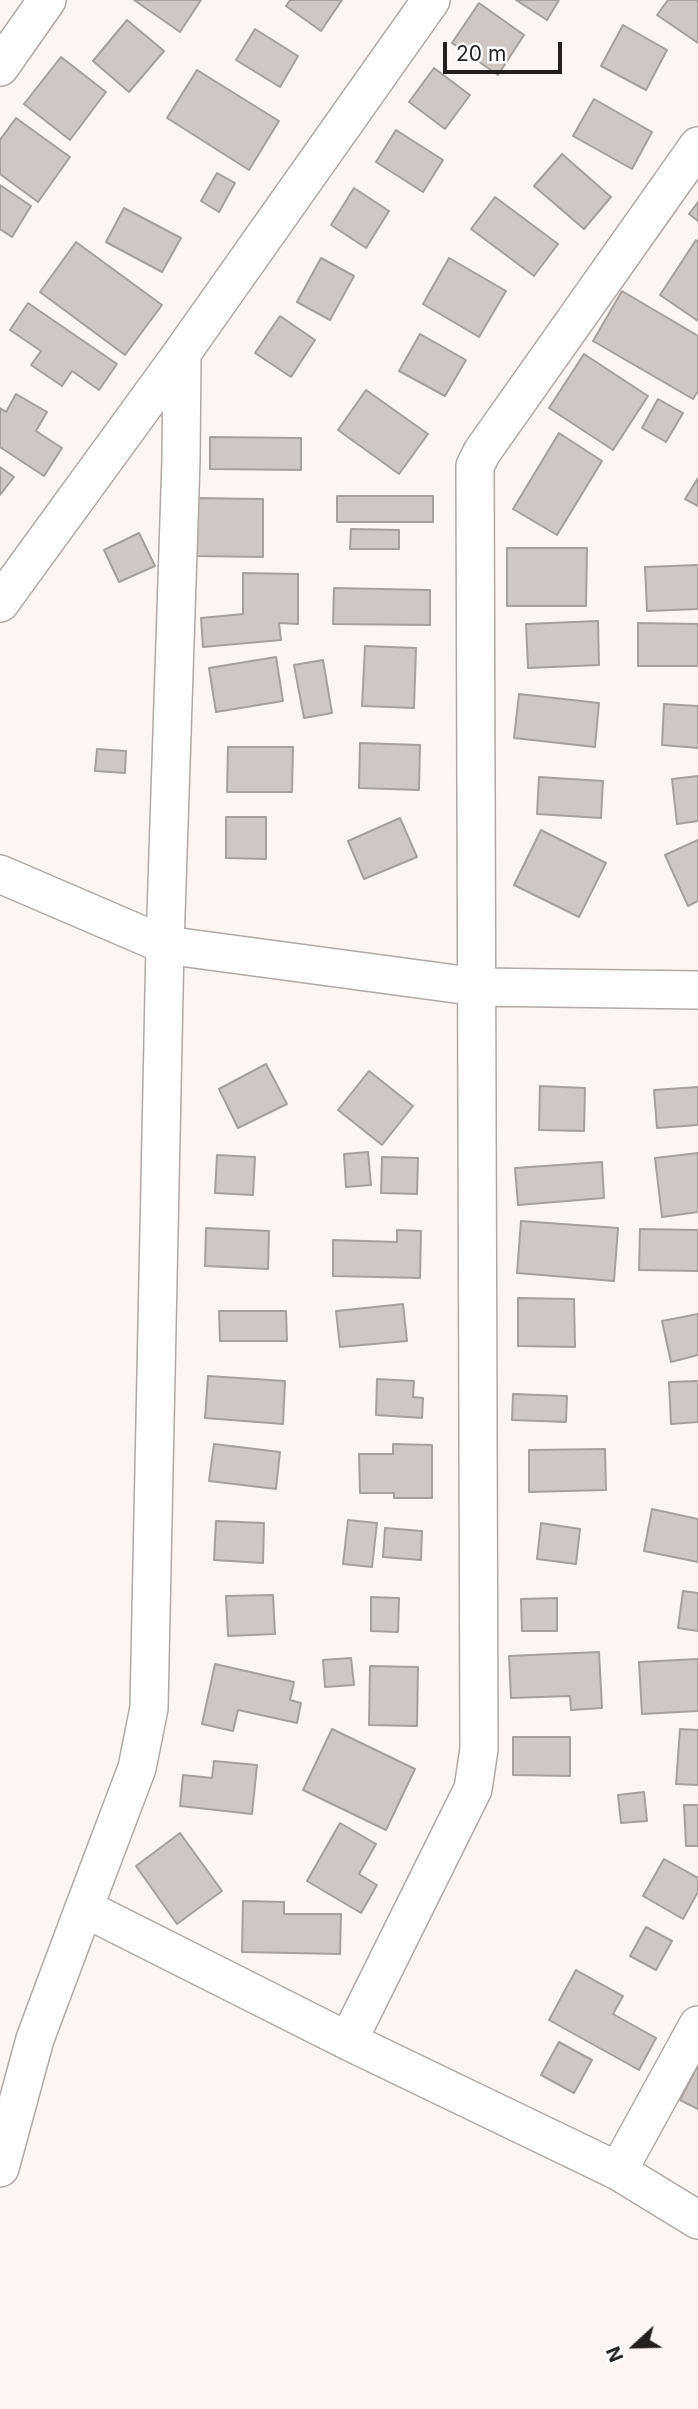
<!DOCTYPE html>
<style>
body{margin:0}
#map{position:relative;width:698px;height:2409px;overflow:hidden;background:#fdf5f3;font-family:Inter,sans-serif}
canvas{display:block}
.north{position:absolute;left:600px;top:2311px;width:70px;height:70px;-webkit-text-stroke:5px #fff;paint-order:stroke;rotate:248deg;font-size:19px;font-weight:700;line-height:28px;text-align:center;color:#221f1e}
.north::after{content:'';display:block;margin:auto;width:24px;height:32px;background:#221f1e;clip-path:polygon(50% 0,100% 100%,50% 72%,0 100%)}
.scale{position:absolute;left:443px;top:42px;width:119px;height:32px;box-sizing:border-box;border:4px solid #221f1e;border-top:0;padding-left:9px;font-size:21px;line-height:24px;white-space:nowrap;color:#221f1e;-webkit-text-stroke:5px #fff;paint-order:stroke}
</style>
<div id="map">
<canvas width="698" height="2409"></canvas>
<div class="north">N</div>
<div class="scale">20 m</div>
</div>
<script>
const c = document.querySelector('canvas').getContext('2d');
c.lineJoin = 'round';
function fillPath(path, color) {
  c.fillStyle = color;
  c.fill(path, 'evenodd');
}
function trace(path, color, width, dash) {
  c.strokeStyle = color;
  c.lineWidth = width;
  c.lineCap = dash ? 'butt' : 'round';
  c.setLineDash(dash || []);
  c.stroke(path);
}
const building = new Path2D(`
 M 134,0 L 201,0 L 180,32 Z
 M 290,0 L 342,0 L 321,31 L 286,6 Z
 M 516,0 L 559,0 L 547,20 Z
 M 668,0 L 698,0 L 698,43 L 657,15 Z
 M 479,3 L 524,35 L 498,75 L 452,43 Z
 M 127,20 L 164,51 L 129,92 L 93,61 Z
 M 623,25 L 667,50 L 646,90 L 601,66 Z
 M 255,29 L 298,56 L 280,87 L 236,60 Z
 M 61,57 L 106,92 L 70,140 L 24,104 Z
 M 434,68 L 470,95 L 445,129 L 409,102 Z
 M 197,70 L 279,121 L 249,170 L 167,118 Z
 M 594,99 L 652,132 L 632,169 L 573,136 Z
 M 16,118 L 70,157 L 38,202 L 0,174 L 0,140 Z
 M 396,130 L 443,160 L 423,192 L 376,162 Z
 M 562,154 L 611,197 L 584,229 L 534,186 Z
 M 217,173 L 235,183 L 219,212 L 201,201 Z
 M 0,185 L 31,206 L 12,237 L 0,229 Z
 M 354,188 L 389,211 L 366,248 L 331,225 Z
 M 495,197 L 558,244 L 534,276 L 471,229 Z
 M 698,202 L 698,221 L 689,214 Z
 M 124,208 L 181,238 L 162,272 L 106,242 Z
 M 696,240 L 698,242 L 698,321 L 660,295 Z
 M 76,242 L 162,305 L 125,355 L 40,292 Z
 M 321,258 L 354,276 L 330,320 L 297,302 Z
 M 449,258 L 506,291 L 479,337 L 423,304 Z
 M 622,291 L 698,336 L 698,391 L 693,399 L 593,341 Z
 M 28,303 L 117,364 L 99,390 L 72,371 L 62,386 L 31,365 L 41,351 L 10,330 Z
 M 280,316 L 315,340 L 291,377 L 255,353 Z
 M 420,334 L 466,360 L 445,396 L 399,371 Z
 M 584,354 L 648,396 L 613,450 L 549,408 Z
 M 366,390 L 428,434 L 399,474 L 338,430 Z
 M 16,394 L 47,412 L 36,431 L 62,448 L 44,476 L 0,447 L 0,408 L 6,412 Z
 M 658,399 L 683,413 L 666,442 L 642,428 Z
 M 559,433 L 602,461 L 557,535 L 513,509 Z
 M 210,437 L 301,438 L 301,470 L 210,469 Z
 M 0,467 L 14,477 L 0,495 Z
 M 698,478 L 698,506 L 685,499 Z
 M 337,496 L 433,496 L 433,522 L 337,522 Z
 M 194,498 L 263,499 L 263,557 L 194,556 Z
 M 351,529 L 399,530 L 399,549 L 350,549 Z
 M 139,533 L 155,566 L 119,582 L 104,550 Z
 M 507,548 L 587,548 L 586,606 L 507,606 Z
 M 698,565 L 698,609 L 647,611 L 645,567 Z
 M 243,573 L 298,574 L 298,624 L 279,623 L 281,640 L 203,647 L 201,618 L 243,614 Z
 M 334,588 L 430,590 L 430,625 L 333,624 Z
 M 598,621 L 599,665 L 528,668 L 526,624 Z
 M 638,623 L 698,624 L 698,666 L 638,666 Z
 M 365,646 L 416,648 L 414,708 L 362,706 Z
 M 276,657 L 283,701 L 216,712 L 209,668 Z
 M 323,660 L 332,713 L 304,718 L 294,665 Z
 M 519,694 L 599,703 L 595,747 L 514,738 Z
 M 664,704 L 698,706 L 698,748 L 662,745 Z
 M 360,743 L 420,745 L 419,790 L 359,788 Z
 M 228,747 L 293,747 L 292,792 L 227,792 Z
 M 97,749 L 126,751 L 125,773 L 95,771 Z
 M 698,776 L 698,821 L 677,824 L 672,779 Z
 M 539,777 L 603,781 L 601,818 L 537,814 Z
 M 226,817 L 266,817 L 266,859 L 226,858 Z
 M 400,818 L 417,857 L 364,879 L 348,841 Z
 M 541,830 L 606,863 L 579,917 L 514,885 Z
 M 698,840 L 698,901 L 688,906 L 665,855 Z
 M 266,1064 L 287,1104 L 238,1128 L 219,1089 Z
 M 369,1071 L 413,1106 L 382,1145 L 338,1110 Z
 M 540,1086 L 585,1088 L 584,1131 L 539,1130 Z
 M 698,1087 L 698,1125 L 657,1128 L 654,1090 Z
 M 368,1152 L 371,1185 L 346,1187 L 344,1154 Z
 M 698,1153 L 698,1212 L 662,1217 L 655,1158 Z
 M 217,1155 L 255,1157 L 253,1195 L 215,1193 Z
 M 382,1157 L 418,1158 L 417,1194 L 381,1193 Z
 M 602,1162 L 604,1198 L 518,1205 L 515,1168 Z
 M 521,1221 L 618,1228 L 614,1281 L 517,1273 Z
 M 206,1228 L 269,1231 L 268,1269 L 205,1266 Z
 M 640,1229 L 698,1230 L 698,1271 L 639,1270 Z
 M 397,1230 L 421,1231 L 420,1278 L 333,1276 L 333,1240 L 397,1242 Z
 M 518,1298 L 574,1299 L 575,1347 L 518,1346 Z
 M 403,1304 L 407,1341 L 340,1347 L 336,1311 Z
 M 219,1311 L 286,1311 L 287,1341 L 220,1341 Z
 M 698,1314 L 698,1355 L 671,1362 L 662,1321 Z
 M 208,1376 L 285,1381 L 283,1424 L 205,1418 Z
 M 377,1379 L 414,1381 L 413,1397 L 423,1398 L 422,1418 L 376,1415 Z
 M 698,1381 L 698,1422 L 671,1424 L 669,1382 Z
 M 513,1394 L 567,1396 L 566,1422 L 512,1420 Z
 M 214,1444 L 280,1452 L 276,1489 L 209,1481 Z
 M 393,1444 L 432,1445 L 432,1498 L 394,1498 L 394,1493 L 360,1493 L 359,1454 L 393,1454 Z
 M 605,1449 L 606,1490 L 529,1492 L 529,1450 Z
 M 652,1509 L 698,1519 L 698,1562 L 644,1551 Z
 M 348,1520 L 377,1523 L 372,1567 L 343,1564 Z
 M 216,1521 L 264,1523 L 263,1563 L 214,1560 Z
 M 541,1523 L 580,1529 L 576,1564 L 537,1559 Z
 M 385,1528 L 422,1531 L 421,1560 L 383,1557 Z
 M 683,1591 L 698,1593 L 698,1631 L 678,1628 Z
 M 273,1595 L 275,1634 L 228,1636 L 226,1596 Z
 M 371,1597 L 399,1598 L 398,1632 L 371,1631 Z
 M 557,1598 L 557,1631 L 522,1631 L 521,1599 Z
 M 599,1652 L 602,1708 L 571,1710 L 570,1696 L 511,1698 L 509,1656 Z
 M 351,1658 L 354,1685 L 325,1687 L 323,1660 Z
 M 698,1659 L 698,1711 L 642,1714 L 639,1662 Z
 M 215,1664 L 294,1682 L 290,1700 L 301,1703 L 297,1723 L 238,1710 L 233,1731 L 202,1724 Z
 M 370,1666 L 418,1667 L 417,1726 L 369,1725 Z
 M 332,1729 L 415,1769 L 386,1830 L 303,1790 Z
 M 680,1729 L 698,1730 L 698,1785 L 676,1784 Z
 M 513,1737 L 570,1737 L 570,1776 L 513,1775 Z
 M 214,1761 L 257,1765 L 252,1814 L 180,1806 L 183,1775 L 212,1778 Z
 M 644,1792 L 647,1821 L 621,1823 L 618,1795 Z
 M 684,1805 L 698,1805 L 698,1846 L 686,1846 Z
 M 340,1823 L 376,1844 L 359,1874 L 377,1885 L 361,1913 L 307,1881 Z
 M 180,1833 L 222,1891 L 177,1924 L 136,1866 Z
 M 664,1859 L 698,1878 L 698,1892 L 683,1919 L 643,1896 Z
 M 243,1901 L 284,1902 L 284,1914 L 341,1914 L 340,1954 L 242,1952 Z
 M 646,1927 L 672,1941 L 656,1970 L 630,1956 Z
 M 576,1970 L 623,1996 L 613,2014 L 656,2038 L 639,2070 L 549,2020 Z
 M 559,2042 L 592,2060 L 574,2093 L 541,2075 Z
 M 698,2065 L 698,2109 L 680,2100 Z`);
const minor = new Path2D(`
 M 0,67 L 47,0
 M 182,353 L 181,460 L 165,945 L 149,1708 L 137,1768 L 84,1908 L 348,2041 L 618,2171 L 698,2220
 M 0,603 L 182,353 L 431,0
 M 0,874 L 165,945 L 478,987 L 698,990
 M 348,2041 L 473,1789 L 479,1749 L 475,466 L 482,452 L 698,146
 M 0,2168 L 35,2039 L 84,1908
 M 618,2171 L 698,2025`);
fillPath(building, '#cec7c3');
trace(building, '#a6a09c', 2);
trace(minor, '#b1a9a7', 40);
trace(minor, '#fff', 37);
</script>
